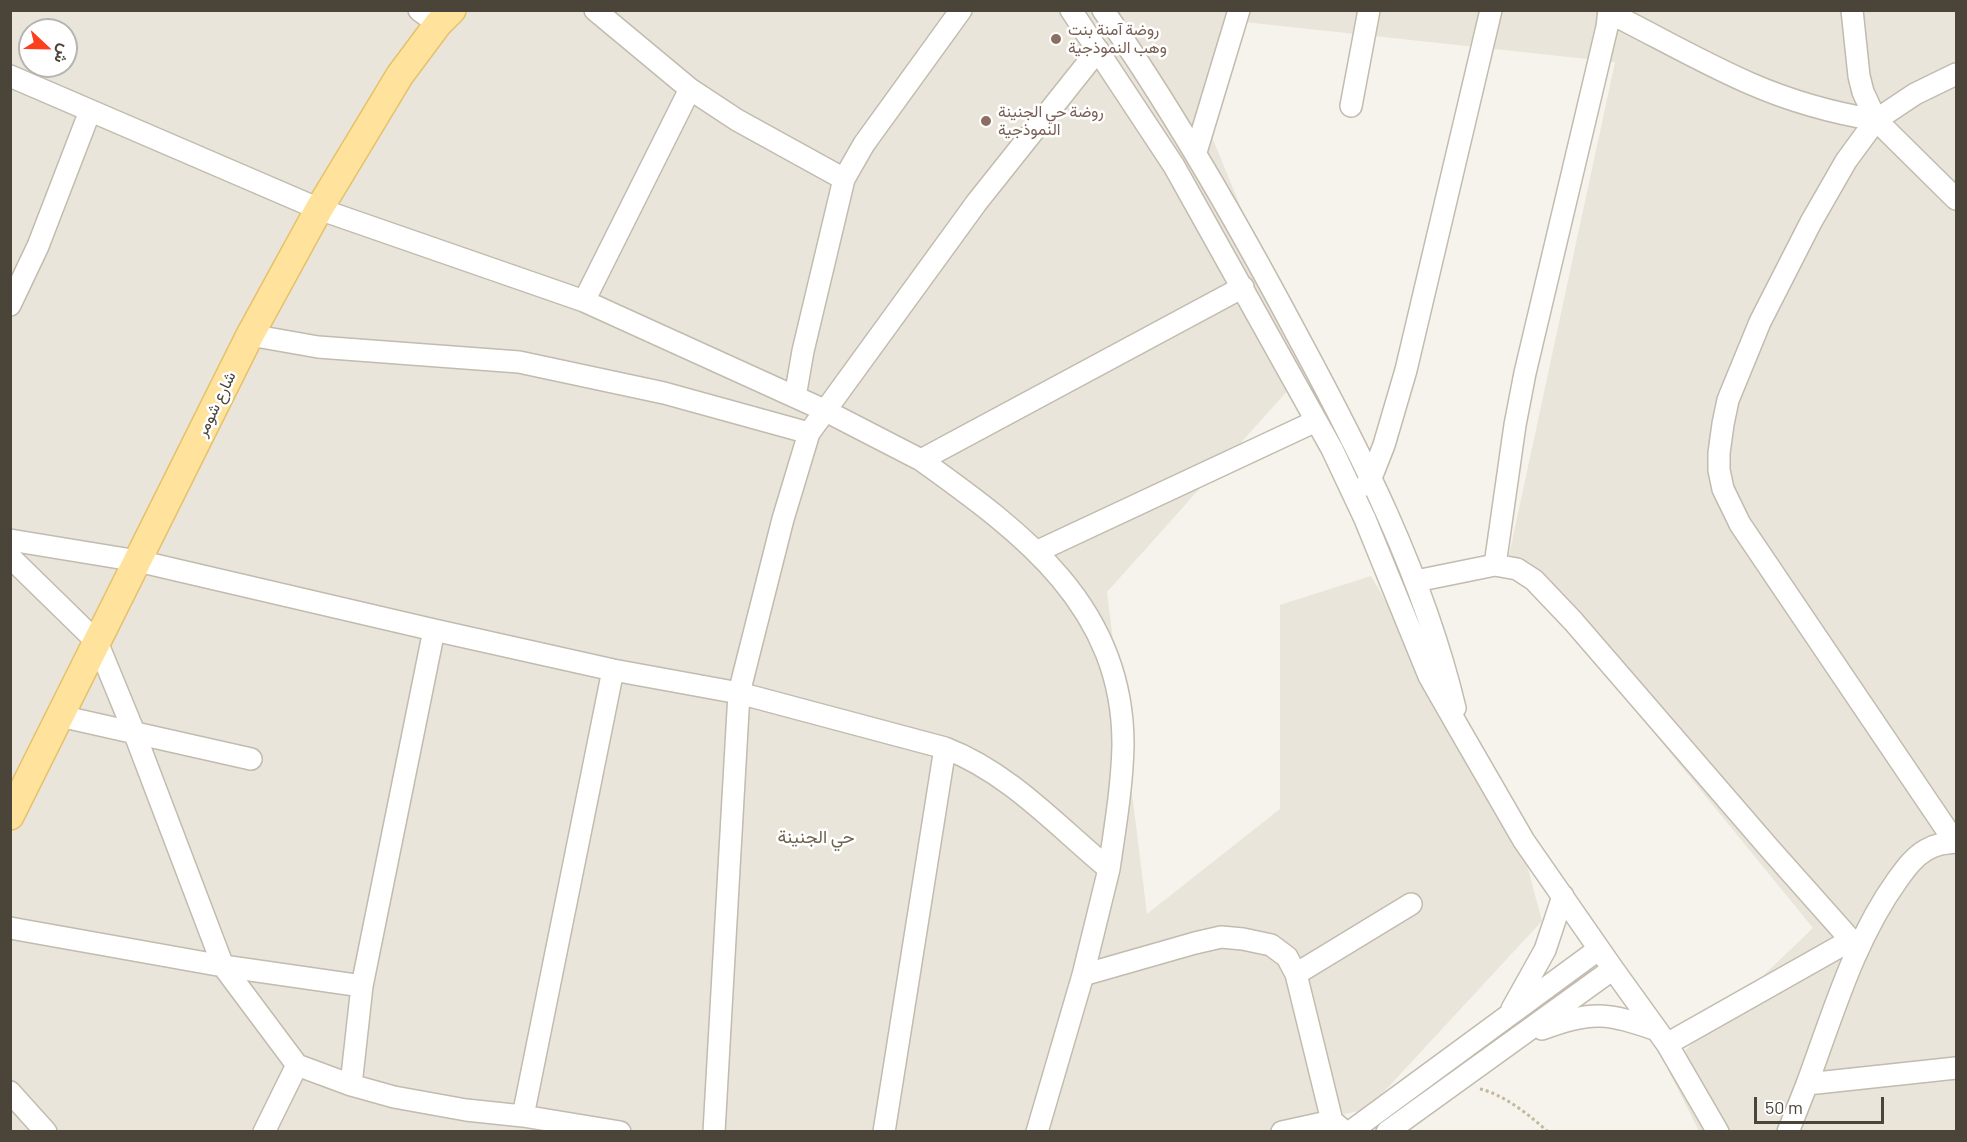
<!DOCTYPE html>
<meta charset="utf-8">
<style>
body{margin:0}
#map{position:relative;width:1967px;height:1142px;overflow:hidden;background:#f6f3ec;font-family:Barlow,Vazirmatn,sans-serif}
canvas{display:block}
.frame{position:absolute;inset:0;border:12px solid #4b4439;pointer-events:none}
.north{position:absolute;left:18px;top:18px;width:60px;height:60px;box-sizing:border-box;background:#fff;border:2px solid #b7b4b0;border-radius:50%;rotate:112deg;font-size:16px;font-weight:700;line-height:24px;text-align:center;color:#4b4439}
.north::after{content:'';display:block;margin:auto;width:21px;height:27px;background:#fc3f1d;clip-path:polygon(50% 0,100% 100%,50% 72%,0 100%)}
.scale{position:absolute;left:1754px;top:1097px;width:130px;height:27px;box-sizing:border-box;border:3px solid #4b4439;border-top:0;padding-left:8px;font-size:18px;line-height:21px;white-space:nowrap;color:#4b4439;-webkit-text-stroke:4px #fff;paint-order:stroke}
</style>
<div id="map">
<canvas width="1967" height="1142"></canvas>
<div class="frame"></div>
<div class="north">ش</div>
<div class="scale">50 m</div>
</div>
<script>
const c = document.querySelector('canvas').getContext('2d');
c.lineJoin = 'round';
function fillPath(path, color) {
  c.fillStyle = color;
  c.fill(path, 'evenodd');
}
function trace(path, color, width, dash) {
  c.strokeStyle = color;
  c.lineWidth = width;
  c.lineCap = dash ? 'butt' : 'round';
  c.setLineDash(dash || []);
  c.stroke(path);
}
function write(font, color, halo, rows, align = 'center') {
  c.font = font + ' Barlow,Vazirmatn,sans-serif';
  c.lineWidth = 5;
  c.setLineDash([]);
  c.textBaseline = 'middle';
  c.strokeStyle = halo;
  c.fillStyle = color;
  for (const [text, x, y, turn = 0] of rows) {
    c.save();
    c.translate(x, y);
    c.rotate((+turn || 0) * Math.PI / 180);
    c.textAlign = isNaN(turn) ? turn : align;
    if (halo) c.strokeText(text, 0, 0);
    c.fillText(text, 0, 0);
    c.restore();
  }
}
const residential = new Path2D(`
 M 10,11 L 1956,11 L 1956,1131 L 1699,1131 L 1667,1068 L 1813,928 L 1509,555 L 1615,62 L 1244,22 L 1201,110 L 1307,369 L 1107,592 L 1147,914 L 1280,809 L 1280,605 L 1371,576 L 1514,816 L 1542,921 L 1368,1109 L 1263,1132 L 11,1131 ZM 30,30 L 66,30 L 66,66 L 30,66 Z`);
const path = new Path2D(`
 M 1480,1089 C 1503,1094 1531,1116 1548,1132`);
const minor = new Path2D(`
 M 419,10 L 438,24
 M 595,10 L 690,89 L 737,120 L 844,179 L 864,144 L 961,10
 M 1071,10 L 1174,166 L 1332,449 L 1365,519 L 1429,676 L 1461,732 L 1524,841 L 1613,969 L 1667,1044 L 1718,1132
 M 1103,10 C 1175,113 1237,222 1296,333 C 1361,453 1423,575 1455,708
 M 1852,10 L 1859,76 L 1863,92 L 1876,120 L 1956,199
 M 1610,13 C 1656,36 1701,62 1749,83 C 1790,101 1833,113 1876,120
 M 10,76 L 319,209 L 584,301 L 824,410 L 921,460
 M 1351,106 L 1369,10
 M 1196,152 L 1239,10
 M 584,301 L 690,89
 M 10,305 L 38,246 L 90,111
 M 250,335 L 318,347 L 519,362 L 664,393 L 809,433
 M 795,397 L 803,351 L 844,179
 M 1366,485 L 1371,478 L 1384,445 L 1406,370 L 1491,10
 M 10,540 L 138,561 L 434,630 L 613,670 L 739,693 L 945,748 C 1010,773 1057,826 1109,869 L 1083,975 L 1037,1132
 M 1038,551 L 1316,421
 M 10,557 L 97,642 L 134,732 L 223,966 L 297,1065 L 351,1085 L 394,1097 L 466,1110 L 523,1116 L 620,1132
 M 1495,565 L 1515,425 L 1525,373 L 1607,27 L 1609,10
 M 1416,581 L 1495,565 L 1517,569 L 1534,580 L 1573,621 L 1770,849 L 1858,948
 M 60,716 L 251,759
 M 1955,842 L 1740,524 L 1723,489 L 1719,470 L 1719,453 L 1723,424 L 1728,400 L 1760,322 L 1811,222 L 1846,161 L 1876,120 L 1915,94 L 1956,74
 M 1109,869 C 1115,828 1122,787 1123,746 C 1124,607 1023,533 921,460 L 1243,287
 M 10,928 L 223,966 L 362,986
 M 1296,974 L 1411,904
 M 1083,975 L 1195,943 L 1221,937 L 1243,939 L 1271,945 L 1287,957 L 1296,974 L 1332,1121 L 1345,1132
 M 1512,1009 L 1545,950 L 1563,896
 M 1542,1029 C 1592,1010 1608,1013 1657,1030
 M 1667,1044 L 1851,940
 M 1807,1084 C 1833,1014 1854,940 1898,879 C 1906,868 1914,857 1926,850 C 1936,844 1945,843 1956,842
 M 351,1085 L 362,986 L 434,630
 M 10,1092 L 46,1132
 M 523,1116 L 613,670
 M 264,1132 L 297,1065
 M 714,1132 L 739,693 L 783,519 L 809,433 L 977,202 L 1098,50
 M 884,1132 L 945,748
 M 1282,1132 L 1332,1121
 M 1350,1132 L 1599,949
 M 1387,1132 L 1613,969
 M 1788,1132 L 1807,1084 L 1956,1068`);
const major = new Path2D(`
 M 10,816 L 250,335 L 319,209 L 400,75 L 438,24 L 452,10`);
const markers = [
 [1056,39,6,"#8d6e63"],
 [986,121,6,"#8d6e63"]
];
const educationNames = [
 ["روضة آمنة بنت",1068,30],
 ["وهب النموذجية",1068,48],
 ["روضة حي الجنينة",998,112],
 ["النموذجية",998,130]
];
const streetNames = [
 ["شارع شومر",216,404,-64]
];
const neighbourhoodNames = [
 ["حي الجنينة",816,837]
];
fillPath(residential, '#eae5da');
trace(minor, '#c2bbae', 24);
trace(major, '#e6c16a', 30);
trace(path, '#c4b79f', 3, [3, 3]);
trace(minor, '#fff', 21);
trace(major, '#ffe39c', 27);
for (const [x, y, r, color] of markers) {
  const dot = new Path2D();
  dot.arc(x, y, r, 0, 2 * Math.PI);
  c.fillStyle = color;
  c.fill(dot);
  trace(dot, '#fff', 2);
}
write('16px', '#785e54', '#fff', educationNames, 'left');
write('16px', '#4b4439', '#fff', streetNames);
write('18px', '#6e6250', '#fff', neighbourhoodNames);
</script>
